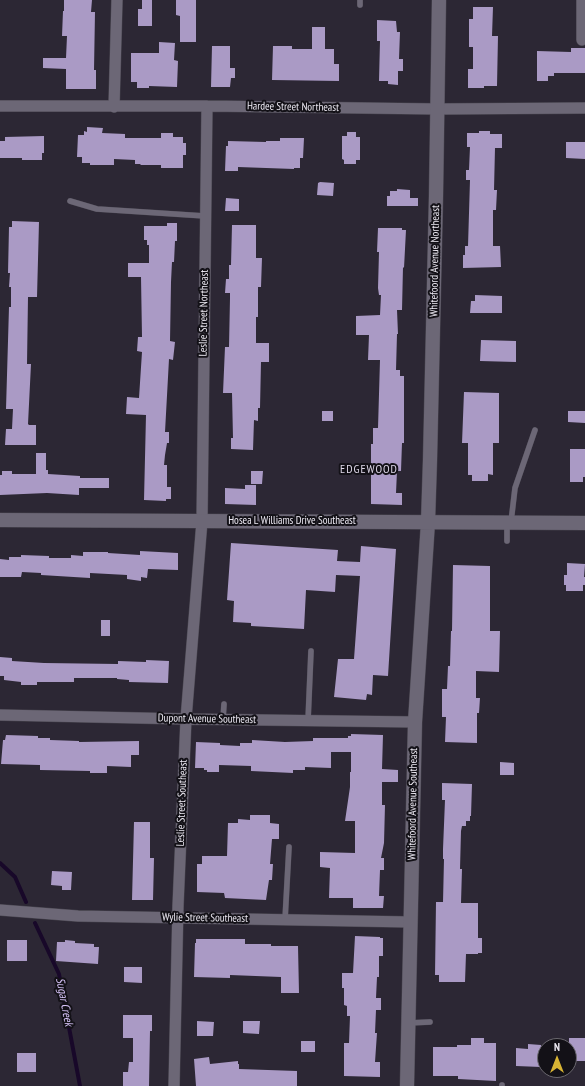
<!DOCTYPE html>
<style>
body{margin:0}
#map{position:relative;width:585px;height:1086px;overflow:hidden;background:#2c2734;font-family:"PT Sans Narrow",sans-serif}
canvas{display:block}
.north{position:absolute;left:537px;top:1038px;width:40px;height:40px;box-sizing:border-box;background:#131117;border:1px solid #6b686f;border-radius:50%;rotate:0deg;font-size:11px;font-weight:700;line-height:16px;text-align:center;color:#eeebf4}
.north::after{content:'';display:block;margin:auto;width:14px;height:18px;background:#d8b434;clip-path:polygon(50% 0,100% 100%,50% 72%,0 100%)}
</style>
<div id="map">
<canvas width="585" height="1086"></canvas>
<div class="north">N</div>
</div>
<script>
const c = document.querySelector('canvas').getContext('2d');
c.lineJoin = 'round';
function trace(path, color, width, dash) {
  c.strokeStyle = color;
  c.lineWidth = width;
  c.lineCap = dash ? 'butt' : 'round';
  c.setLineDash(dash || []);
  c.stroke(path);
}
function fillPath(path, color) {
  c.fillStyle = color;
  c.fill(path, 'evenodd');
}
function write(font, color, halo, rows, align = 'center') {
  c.font = font + ' "PT Sans Narrow",sans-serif';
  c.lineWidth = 4;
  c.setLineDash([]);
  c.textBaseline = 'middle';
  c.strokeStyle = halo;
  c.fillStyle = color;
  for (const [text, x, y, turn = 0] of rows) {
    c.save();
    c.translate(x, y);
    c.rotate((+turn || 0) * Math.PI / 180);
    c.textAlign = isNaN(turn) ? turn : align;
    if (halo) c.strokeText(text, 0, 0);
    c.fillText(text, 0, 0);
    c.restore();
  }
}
const stream = new Path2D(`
 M 0,863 L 15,877 L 26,902
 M 35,923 L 59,974 L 80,1086`);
const building = new Path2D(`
 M 64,0 L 92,0 L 91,12 L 95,12 L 94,70 L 96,70 L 96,89 L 66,89 L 66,69 L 43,68 L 43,58 L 66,58 L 67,36 L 62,36 L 63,11 L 64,11 Z
 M 142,0 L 152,0 L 152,26 L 138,26 L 138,9 L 142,9 Z
 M 176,0 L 196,0 L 196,42 L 180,42 L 180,16 L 176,15 Z
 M 473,7 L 493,7 L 492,36 L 498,36 L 497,86 L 484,86 L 484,88 L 468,88 L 468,69 L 473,69 L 473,47 L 469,47 L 469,19 L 473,19 Z
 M 377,20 L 396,21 L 397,32 L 400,32 L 399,59 L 403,59 L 403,71 L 398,71 L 398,85 L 388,84 L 388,81 L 379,81 L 380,41 L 377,41 Z
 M 312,27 L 325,27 L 325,49 L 334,49 L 334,64 L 339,64 L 339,81 L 272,80 L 273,46 L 292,46 L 292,49 L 312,49 Z
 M 159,42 L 175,43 L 174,60 L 178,61 L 177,87 L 149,86 L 149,88 L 137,88 L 137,82 L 131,82 L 131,53 L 159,53 Z
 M 212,46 L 230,46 L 230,68 L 235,68 L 235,78 L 231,78 L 230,87 L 211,87 Z
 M 571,48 L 585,48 L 585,73 L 554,73 L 554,76 L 548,76 L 548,81 L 537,81 L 537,51 L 571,52 Z
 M 87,127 L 103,128 L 102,133 L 125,134 L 125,138 L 161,138 L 161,133 L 173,133 L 173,137 L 183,137 L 183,143 L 186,143 L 186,155 L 183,155 L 183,168 L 161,168 L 161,165 L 140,165 L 141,164 L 135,164 L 135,160 L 114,159 L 114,165 L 90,165 L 90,163 L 82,163 L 82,157 L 77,157 L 78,135 L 84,135 L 84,131 L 87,132 Z
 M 479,131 L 490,131 L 490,134 L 502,134 L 502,148 L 495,148 L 494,190 L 497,190 L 496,210 L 493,210 L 493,246 L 500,246 L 501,267 L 463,268 L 463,255 L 465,255 L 465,246 L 468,246 L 470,180 L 466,180 L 466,170 L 469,170 L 470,147 L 467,147 L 467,133 L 479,133 Z
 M 347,132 L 356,132 L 356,137 L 360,137 L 360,160 L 356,160 L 356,164 L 344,164 L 344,160 L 342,159 L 342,136 L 347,136 Z
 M 44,136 L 44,153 L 42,153 L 42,160 L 22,160 L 22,158 L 0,158 L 0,141 L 5,141 L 5,137 Z
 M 280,138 L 304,138 L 303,158 L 300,158 L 300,168 L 294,168 L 294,169 L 238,167 L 238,171 L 225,171 L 226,146 L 228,146 L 228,141 L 266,142 L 266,141 L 280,141 Z
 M 566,142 L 585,142 L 585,159 L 566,158 Z
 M 320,182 L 334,183 L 333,196 L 317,195 L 318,183 Z
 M 397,189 L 410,190 L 410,198 L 418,198 L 418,206 L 387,206 L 387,196 L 390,196 L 390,191 L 397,191 Z
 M 226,198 L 239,199 L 239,211 L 225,211 Z
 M 12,221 L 39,222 L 37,297 L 28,297 L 27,364 L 31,364 L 28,424 L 29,425 L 36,425 L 36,445 L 5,445 L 6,429 L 12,429 L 13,409 L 6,409 L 9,307 L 11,307 L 11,287 L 9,287 L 10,273 L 8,273 L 9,227 L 12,227 Z
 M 167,223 L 177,223 L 177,241 L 175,241 L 174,262 L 172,262 L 171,282 L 170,341 L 175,342 L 173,360 L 169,359 L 165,432 L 169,432 L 169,443 L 167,443 L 165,455 L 164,465 L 167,465 L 167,487 L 171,487 L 171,499 L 166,499 L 166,501 L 144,500 L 146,415 L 126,414 L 127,397 L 139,398 L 142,352 L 137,351 L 138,337 L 142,337 L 141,277 L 128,277 L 128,263 L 149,263 L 149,245 L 147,245 L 147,240 L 144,240 L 144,226 L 167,226 Z
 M 232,225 L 256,225 L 256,258 L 262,258 L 261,287 L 258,287 L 258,317 L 256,317 L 256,343 L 269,343 L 269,362 L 261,362 L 260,408 L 258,408 L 258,421 L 254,420 L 253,450 L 231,449 L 231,438 L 233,438 L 232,393 L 223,393 L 225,347 L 229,347 L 230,298 L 230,293 L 225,293 L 226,279 L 229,279 L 229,265 L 231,265 Z
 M 378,228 L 402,228 L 402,230 L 406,230 L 404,268 L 403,267 L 402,310 L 397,310 L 398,334 L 397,334 L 396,370 L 400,370 L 400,376 L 404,376 L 404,443 L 402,443 L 401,471 L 397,471 L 396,493 L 402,493 L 402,505 L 371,504 L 371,444 L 373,444 L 373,428 L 378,428 L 380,360 L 368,360 L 369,335 L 356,335 L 356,316 L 380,315 L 381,295 L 379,295 L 378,288 L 379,252 L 377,252 Z
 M 475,295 L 502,296 L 502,313 L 470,313 L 471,301 L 475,301 Z
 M 481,340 L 516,341 L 516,362 L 480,361 Z
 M 464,392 L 499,393 L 499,443 L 493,443 L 493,475 L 488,474 L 488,481 L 472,481 L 472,475 L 468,475 L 468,443 L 462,443 Z
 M 322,411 L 333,411 L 333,421 L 322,421 Z
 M 568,411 L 585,411 L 585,423 L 568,422 Z
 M 570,449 L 585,449 L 585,477 L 583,477 L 583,482 L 570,482 Z
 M 36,453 L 46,453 L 46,470 L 48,470 L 48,474 L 80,476 L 80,478 L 109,478 L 109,488 L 79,488 L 79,495 L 47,493 L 0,495 L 0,475 L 2,475 L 2,471 L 12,471 L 12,474 L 36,474 Z
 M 251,471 L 263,471 L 262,484 L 251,484 Z
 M 245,485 L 256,485 L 256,505 L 225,504 L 225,488 L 245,489 Z
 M 231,543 L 338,550 L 337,561 L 360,562 L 361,546 L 396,549 L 388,676 L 373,675 L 372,695 L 367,694 L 366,700 L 334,697 L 338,659 L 354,659 L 360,576 L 336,575 L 335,592 L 306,590 L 304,629 L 251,626 L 251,623 L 233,622 L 234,601 L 227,600 Z
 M 140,551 L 178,553 L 178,570 L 148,569 L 147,578 L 141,577 L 141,581 L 127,579 L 127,575 L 90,573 L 90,578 L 41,575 L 41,573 L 22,572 L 21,577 L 0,577 L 0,559 L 9,560 L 9,557 L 21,557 L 21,555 L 49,556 L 49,558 L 71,558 L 71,555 L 83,556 L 83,552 L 108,552 L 108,553 L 140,555 Z
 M 567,563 L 585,564 L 584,577 L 585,577 L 585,585 L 583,585 L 583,591 L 566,591 L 566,585 L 564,585 L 564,575 L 567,575 Z
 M 453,565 L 490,566 L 490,631 L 500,631 L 499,672 L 476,671 L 476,698 L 480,698 L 479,713 L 477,713 L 477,743 L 445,742 L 446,717 L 442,717 L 442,689 L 447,689 L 448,666 L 450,666 L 451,631 L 452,631 Z
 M 101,620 L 110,620 L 110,636 L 101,636 Z
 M 0,657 L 12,658 L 12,661 L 44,663 L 118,664 L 118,661 L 146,662 L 146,660 L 169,661 L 168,683 L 129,682 L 129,680 L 117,679 L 117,678 L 74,678 L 74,682 L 37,682 L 37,685 L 21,685 L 21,682 L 4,680 L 4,676 L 0,676 Z
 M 351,734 L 383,735 L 382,769 L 398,770 L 398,782 L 382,782 L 382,805 L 385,805 L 384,843 L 381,858 L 384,858 L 384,870 L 380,870 L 379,896 L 384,896 L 383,908 L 353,908 L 353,898 L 329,898 L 330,868 L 320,867 L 320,852 L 355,853 L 355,821 L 345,821 L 350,787 L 350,772 L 351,772 L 351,752 L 331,752 L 331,768 L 305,767 L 305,770 L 293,770 L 293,773 L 251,771 L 251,766 L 219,765 L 219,772 L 207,772 L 207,770 L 204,770 L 204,768 L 195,768 L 196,742 L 220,743 L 220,745 L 240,746 L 240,743 L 252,743 L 252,740 L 285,742 L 313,741 L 313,738 L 348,738 L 348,736 L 351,736 Z
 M 6,735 L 38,736 L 38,738 L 50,738 L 50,740 L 79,741 L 79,742 L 139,741 L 139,755 L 131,755 L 131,767 L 107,766 L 107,773 L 90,773 L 90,771 L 40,770 L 40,765 L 1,764 L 3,740 L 5,740 Z
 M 500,762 L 514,763 L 514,775 L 500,775 Z
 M 442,783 L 472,784 L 471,816 L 470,816 L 470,821 L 466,821 L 466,826 L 462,826 L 461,831 L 460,869 L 462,869 L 461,903 L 478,903 L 478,938 L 482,938 L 482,953 L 478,953 L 478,954 L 466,954 L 465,982 L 439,982 L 439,975 L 435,975 L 436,902 L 443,902 L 444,859 L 443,859 L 443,849 L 445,800 L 442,800 Z
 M 250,815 L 270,815 L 270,823 L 279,824 L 279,839 L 272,839 L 270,864 L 273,864 L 272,880 L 269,880 L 266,900 L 225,898 L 224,893 L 197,892 L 197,864 L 202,864 L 202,856 L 227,856 L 228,823 L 238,823 L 238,819 L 250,820 Z
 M 134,822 L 150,822 L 150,858 L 154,858 L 153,900 L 132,900 Z
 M 52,871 L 72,872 L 71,890 L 62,890 L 62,886 L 51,885 Z
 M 355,936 L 380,937 L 380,938 L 383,938 L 383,956 L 379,956 L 379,977 L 377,977 L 376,998 L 381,998 L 381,1010 L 376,1010 L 375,1033 L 377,1033 L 375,1062 L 380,1062 L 380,1077 L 344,1076 L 344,1043 L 349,1043 L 350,1016 L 347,1016 L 347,1006 L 344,1005 L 344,988 L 342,988 L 342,973 L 353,973 Z
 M 196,939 L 245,939 L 245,944 L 271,944 L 271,946 L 298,946 L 299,993 L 281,993 L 281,977 L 230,975 L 230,978 L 194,977 L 195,943 L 196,943 Z
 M 7,940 L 27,940 L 27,961 L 7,961 Z
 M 65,940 L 75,941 L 75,943 L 94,944 L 94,947 L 99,947 L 98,964 L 56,961 L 57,942 L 65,942 Z
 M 124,967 L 142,967 L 142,983 L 124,982 Z
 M 123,1015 L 152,1015 L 152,1031 L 150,1031 L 149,1086 L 123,1086 L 123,1072 L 128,1072 L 129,1062 L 133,1062 L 133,1038 L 123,1038 Z
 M 197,1021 L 214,1022 L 213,1036 L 197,1036 Z
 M 243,1021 L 260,1021 L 259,1034 L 243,1033 Z
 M 471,1038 L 484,1038 L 484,1043 L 496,1043 L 496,1081 L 458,1079 L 458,1076 L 433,1076 L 433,1047 L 457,1047 L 457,1045 L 471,1045 Z
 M 569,1038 L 585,1038 L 585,1061 L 569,1061 Z
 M 301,1041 L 315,1041 L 315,1052 L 301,1052 Z
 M 528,1044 L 541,1045 L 541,1067 L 516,1066 L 516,1048 L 528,1049 Z
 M 17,1053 L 36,1053 L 36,1072 L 17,1072 Z
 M 209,1057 L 210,1064 L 238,1061 L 238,1064 L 239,1064 L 239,1069 L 297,1071 L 297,1086 L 196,1086 L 194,1059 Z`);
const service = new Path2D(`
 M 360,5 L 360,0
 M 70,201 L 97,209 L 205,216
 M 507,522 L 507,541
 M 511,522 L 515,488 L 535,430
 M 223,720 L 224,704
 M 308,721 L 311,651
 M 285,920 L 289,847
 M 408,1023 L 430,1022
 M 502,1086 L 502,1085`);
const minor = new Path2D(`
 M 582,0 L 582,40
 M 0,106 L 207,106 L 438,109 L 585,108
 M 114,107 L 117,0
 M 0,715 L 186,719 L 415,722
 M 0,910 L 78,916 L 410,922
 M 174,1086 L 178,906 L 186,719 L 202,521 L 207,106`);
const tertiary = new Path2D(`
 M 0,520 L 585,523
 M 407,1086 L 415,722 L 428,522 L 430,460 L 436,196 L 439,0`);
const streetNames = [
 ["Hardee Street Northeast",293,107,1],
 ["Whitefoord Avenue Northeast",435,261,-89],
 ["Leslie Street Northeast",204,313,-89],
 ["Hosea L Williams Drive Southeast",292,521],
 ["Dupont Avenue Southeast",207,719,1],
 ["Leslie Street Southeast",182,803,-88],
 ["Whitefoord Avenue Southeast",413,804,-89],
 ["Wylie Street Southeast",205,918,1]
];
const neighbourhoodNames = [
 ["EDGEWOOD",369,470]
];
const waterNames = [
 ["Sugar Creek",64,1002,79]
];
trace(stream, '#180829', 4);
fillPath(building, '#aa9ac5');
trace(service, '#48454f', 6);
trace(minor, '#48454f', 12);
trace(tertiary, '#48454f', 15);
trace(service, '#6c6776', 5.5);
trace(minor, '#6c6776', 11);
trace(tertiary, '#6c6776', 14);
write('11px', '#eeebf4', '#131117', streetNames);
c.letterSpacing = '1px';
write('12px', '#dfd8e9', '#131117', neighbourhoodNames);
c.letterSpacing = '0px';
write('italic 12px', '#d7c3f8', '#131117', waterNames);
</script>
